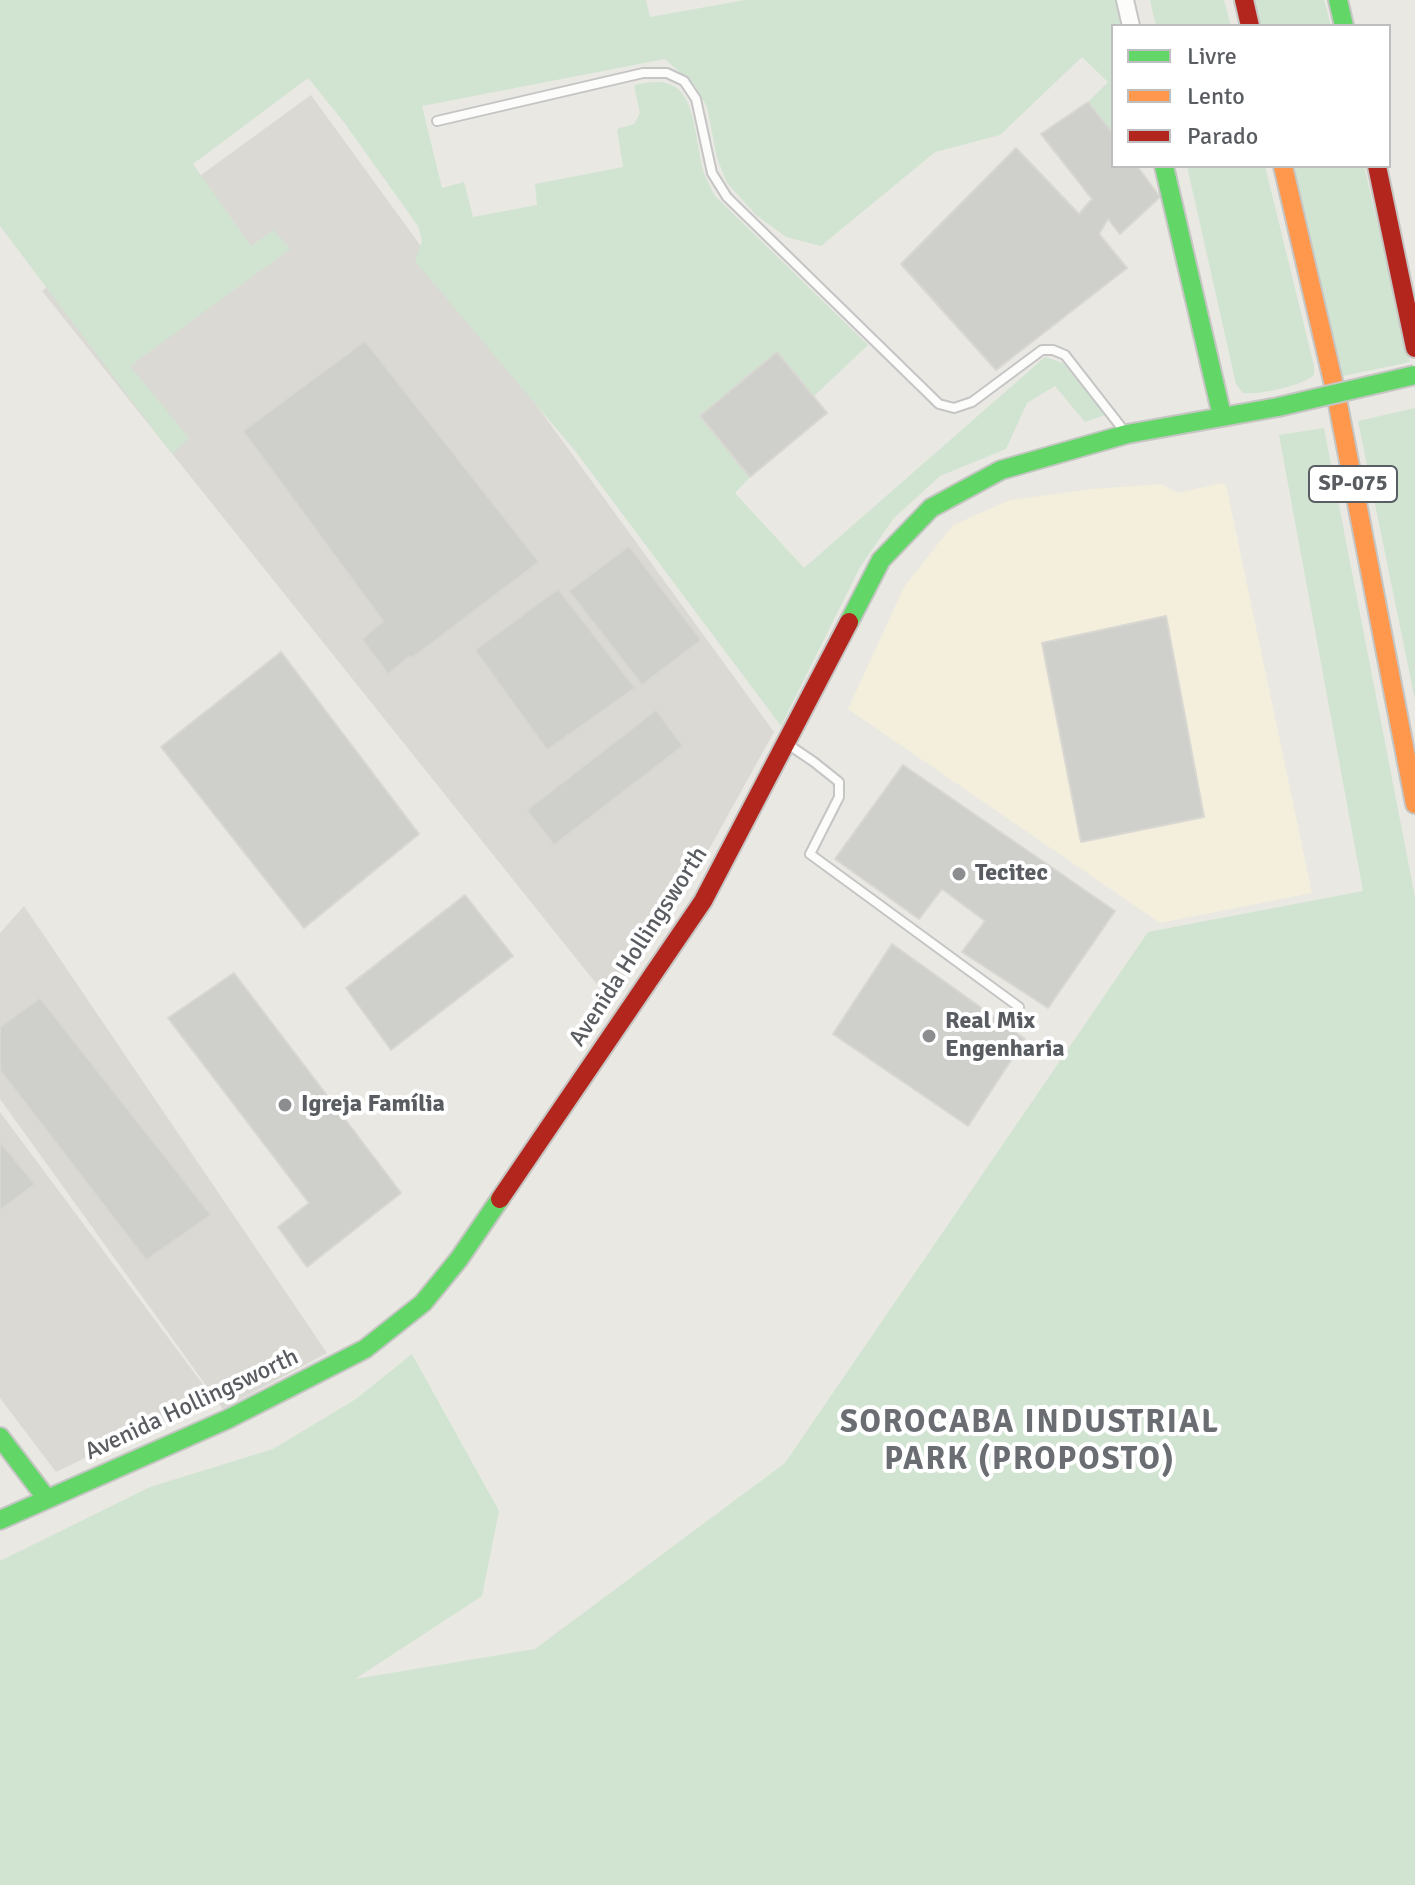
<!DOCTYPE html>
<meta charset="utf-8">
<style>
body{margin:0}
#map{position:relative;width:1415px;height:1885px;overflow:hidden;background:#e9e8e3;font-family:Signika,sans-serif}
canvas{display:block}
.legend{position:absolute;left:1111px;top:24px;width:280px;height:144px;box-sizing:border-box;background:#fff;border:2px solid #bdbebf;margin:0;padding:10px 14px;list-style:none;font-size:24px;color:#595c60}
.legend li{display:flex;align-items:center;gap:16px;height:40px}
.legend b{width:40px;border:2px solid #bdbebf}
</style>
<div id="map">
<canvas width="1415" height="1885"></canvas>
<ul class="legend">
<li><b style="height:10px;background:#63d668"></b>Livre</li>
<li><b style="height:10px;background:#ff974d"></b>Lento</li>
<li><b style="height:10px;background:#b3261e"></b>Parado</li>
</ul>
</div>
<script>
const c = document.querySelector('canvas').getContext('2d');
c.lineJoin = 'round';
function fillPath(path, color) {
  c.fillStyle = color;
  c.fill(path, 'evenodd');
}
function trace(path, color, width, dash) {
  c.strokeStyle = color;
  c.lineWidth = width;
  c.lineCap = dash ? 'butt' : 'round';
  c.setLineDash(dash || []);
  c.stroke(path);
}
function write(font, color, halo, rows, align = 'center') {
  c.font = font + ' Signika,sans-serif';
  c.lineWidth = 8;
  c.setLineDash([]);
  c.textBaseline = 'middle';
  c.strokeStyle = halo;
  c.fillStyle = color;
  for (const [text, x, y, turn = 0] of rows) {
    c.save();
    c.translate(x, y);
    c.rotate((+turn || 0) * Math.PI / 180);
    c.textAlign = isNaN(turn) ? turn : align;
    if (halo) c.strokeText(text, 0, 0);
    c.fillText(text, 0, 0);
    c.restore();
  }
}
const commercial = new Path2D(`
 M 1221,483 L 1226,485 L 1312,893 L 1160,923 L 848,709 L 904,587 L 953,525 L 1010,500 L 1092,489 L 1161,484 L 1178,493 Z`);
const industrial = new Path2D(`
 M 311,95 L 774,732 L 697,871 L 611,1002 L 42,291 Z
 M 24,906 L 327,1353 L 223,1409 L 0,1099 L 0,933 Z
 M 0,1112 L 216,1402 L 110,1446 L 56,1472 L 0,1398 Z`);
const green = new Path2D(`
 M 0,0 L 646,0 L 650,17 L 745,0 L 1115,0 L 1121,26 L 1113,26 L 1113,134 L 1088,102 L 1108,82 L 1082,57 L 1000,135 L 935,152 L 821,246 L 786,237 L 756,215 L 727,183 L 717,158 L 707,107 L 695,86 L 665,59 L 422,106 L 442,188 L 464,182 L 473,217 L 537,205 L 535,184 L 623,167 L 617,129 L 634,124 L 640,113 L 634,85 C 649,82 664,79 677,88 C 696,102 697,152 704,173 C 707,181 711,188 715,196 L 868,345 L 813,397 L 777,353 L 700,416 L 750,477 L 735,493 L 804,568 L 1045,357 L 1063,363 L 1105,415 L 1085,422 L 1055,386 L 1027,403 L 1006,449 L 940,476 L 893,519 L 859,569 L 781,726 L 576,452 L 415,261 L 422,241 L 418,226 L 343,121 L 308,78 L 193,164 L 251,246 L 274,230 L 290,249 L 130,366 L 189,438 L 172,454 L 0,226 Z
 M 1150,0 L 1224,0 L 1231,26 L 1156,26 Z
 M 1255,0 L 1324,0 L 1331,26 L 1261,26 Z
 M 1187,166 L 1265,166 L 1314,366 L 1314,375 C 1301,386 1260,395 1243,393 L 1236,384 Z
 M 1294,166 L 1364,166 L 1410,362 L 1343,376 Z
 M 1415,408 L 1415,700 L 1358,421 Z
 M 1324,428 L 1415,897 L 1415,1885 L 0,1885 L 0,1561 L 150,1487 L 273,1449 L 356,1399 L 412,1354 L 499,1511 L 482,1596 L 355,1679 L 535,1649 L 785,1463 L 1148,932 L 1363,891 L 1279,435 Z`);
const building = new Path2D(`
 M 1088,102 L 1113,134 L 1113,166 L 1137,166 L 1160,197 L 1120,234 L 1108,219 L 1099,234 L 1127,268 L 996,370 L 901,264 L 1016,148 L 1079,214 L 1092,199 L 1041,134 Z
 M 365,341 L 539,562 L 412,658 L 410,656 L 388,674 L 362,639 L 383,621 L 243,431 Z
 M 777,352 L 827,413 L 750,477 L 700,416 Z
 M 629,546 L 701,640 L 642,685 L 569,591 Z
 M 558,589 L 635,688 L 547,750 L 475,650 Z
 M 1166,616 L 1204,817 L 1081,842 L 1042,643 Z
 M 281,652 L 419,834 L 304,928 L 161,747 Z
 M 656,710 L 683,746 L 554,845 L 527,810 Z
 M 903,765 L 1115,911 L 1048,1008 L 962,952 L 985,921 L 942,889 L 919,919 L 835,859 Z
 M 465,895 L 513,956 L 391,1050 L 346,988 Z
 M 892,944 L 1025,1039 L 968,1126 L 833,1034 Z
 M 234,973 L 401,1193 L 307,1267 L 278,1227 L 309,1203 L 168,1018 Z
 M 40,998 L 211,1215 L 146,1260 L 0,1070 L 0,1027 Z
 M 0,1142 L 35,1184 L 0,1210 Z`);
const lane = new Path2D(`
 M 437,121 L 643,73 L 667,73 L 684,81 L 696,99 L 712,173 L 727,197 L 939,404 L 954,408 L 972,402 L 1042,350 L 1053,350 L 1065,355 L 1125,432
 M 786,743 L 814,762 L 839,782 L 839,797 L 810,854 L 1019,1007`);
const street = new Path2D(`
 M 1125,0 L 1131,26`);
const fast = new Path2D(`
 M 1338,0 L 1344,26
 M 1164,166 L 1222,416
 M 849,622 L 881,560 L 931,508 L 1001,470 L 1127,434 L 1278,407
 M 0,1437 L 47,1499
 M 0,1520 L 228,1419 L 365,1349 L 423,1303 L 459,1259 L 500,1199`);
const slow = new Path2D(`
 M 1283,166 L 1336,394 L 1415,804`);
const jam = new Path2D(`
 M 1244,0 L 1250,26
 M 1377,166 L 1415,348
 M 500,1199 L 703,901 L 849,622`);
const fastBridge = new Path2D(`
 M 1278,407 L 1415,375`);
const markers = [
 [959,874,8,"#8b8d8e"],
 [929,1036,8,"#8b8d8e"],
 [285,1105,8,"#8b8d8e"]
];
const shields = [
 [1353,484,88]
];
const shieldNames = [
 ["SP-075",1353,484]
];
const poiNames = [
 ["Tecitec",975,874],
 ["Real Mix",945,1022],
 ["Engenharia",945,1050],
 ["Igreja Família",301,1105]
];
const streetNames = [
 ["Avenida Hollingsworth",639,947,-57],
 ["Avenida Hollingsworth",192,1405,-25]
];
const districtNames = [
 ["SOROCABA INDUSTRIAL",1030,1424],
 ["PARK (PROPOSTO)",1030,1461]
];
fillPath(commercial, '#f3efdc');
fillPath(industrial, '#dad9d4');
fillPath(green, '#d1e4d1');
fillPath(building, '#cfcfcc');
trace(building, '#d8d7d2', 2);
trace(lane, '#c5c5c5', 12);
trace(street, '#c5c5c5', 20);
trace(fast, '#c5c5c3', 22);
trace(slow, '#c5c5c3', 22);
trace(jam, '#c5c5c3', 22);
trace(lane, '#fcfcfb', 8);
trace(street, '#fcfcfb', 16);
trace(fast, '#63d668', 18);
trace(slow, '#ff974d', 18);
trace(jam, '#b3261e', 18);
trace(fastBridge, '#c5c5c3', 22, []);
trace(fastBridge, '#63d668', 18);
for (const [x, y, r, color] of markers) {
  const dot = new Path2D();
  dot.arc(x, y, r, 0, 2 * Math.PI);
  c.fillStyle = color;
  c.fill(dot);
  trace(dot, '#fff', 3);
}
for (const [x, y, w] of shields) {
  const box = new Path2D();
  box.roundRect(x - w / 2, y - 18, w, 36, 6);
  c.fillStyle = '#fff';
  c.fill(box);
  trace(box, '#595c60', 2);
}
write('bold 22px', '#595c60', null, shieldNames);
write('bold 24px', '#595c60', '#fff', poiNames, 'left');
write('24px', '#595c60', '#fff', streetNames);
c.letterSpacing = '2px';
write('bold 32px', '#6a6e72', '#fff', districtNames);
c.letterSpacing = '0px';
</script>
